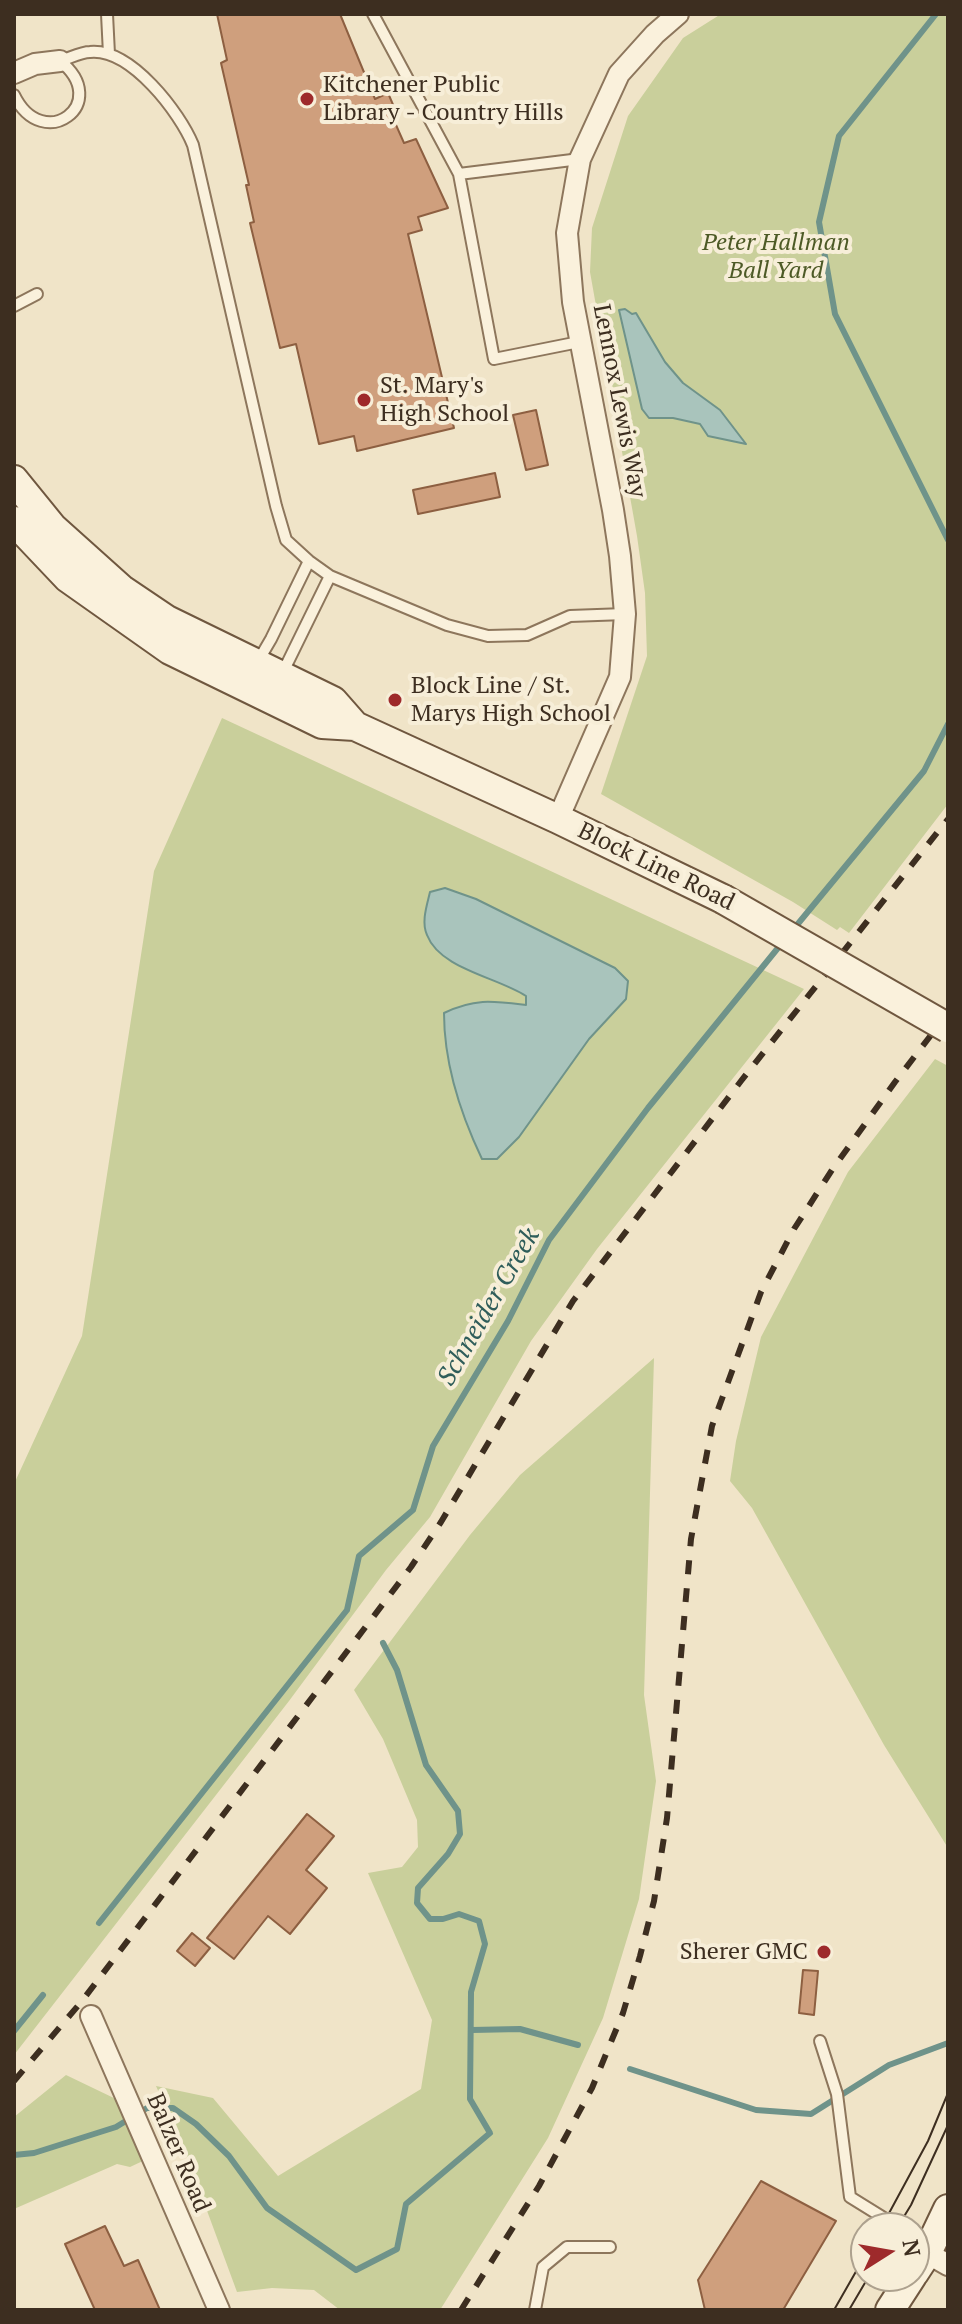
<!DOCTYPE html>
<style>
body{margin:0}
#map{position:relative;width:962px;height:2324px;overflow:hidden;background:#f0e4c8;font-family:"PT Serif",serif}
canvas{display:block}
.frame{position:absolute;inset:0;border:16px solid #3d2e20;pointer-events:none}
.north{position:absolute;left:850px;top:2212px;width:80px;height:80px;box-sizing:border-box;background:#f7eed8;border:2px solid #ada18e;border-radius:50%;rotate:79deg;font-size:22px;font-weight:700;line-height:32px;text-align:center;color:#3d2e20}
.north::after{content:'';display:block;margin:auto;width:28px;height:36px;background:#9e2a2b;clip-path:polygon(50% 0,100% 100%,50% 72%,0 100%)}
</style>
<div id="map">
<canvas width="962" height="2324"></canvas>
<div class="frame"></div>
<div class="north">N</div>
</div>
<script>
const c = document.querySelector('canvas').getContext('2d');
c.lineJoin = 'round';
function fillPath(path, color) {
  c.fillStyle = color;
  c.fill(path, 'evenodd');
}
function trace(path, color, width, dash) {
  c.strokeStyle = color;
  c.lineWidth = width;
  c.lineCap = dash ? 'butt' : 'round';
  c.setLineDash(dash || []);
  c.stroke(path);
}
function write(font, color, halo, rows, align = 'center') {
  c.font = font + ' "PT Serif",serif';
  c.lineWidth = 8;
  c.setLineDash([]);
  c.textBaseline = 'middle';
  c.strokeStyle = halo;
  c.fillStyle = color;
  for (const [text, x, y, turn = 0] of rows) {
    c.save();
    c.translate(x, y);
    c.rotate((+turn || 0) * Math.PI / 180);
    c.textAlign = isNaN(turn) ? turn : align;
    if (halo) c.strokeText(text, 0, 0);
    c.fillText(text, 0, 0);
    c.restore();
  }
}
const green = new Path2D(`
 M 721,14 L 948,14 L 948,804 L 849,933 L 840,927 L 837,930 L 793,902 L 601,794 L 647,656 L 645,593 L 637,536 L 590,272 L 592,228 L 628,116 L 683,38 Z
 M 222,718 L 804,989 L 597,1249 L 531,1341 L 430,1517 L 386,1570 L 289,1701 L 14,2055 L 14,1484 L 82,1336 L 154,871 Z
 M 935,1059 L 948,1066 L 948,1848 L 884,1745 L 752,1508 L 730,1481 L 736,1441 L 761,1337 L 848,1172 Z
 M 654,1358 L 644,1695 L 656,1781 L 639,1899 L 603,2018 L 548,2138 L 440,2310 L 340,2310 L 314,2290 L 272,2288 L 237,2292 L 182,2143 L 156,2086 L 213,2098 L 278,2176 L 421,2089 L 432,2020 L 368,1873 L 402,1867 L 418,1847 L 417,1820 L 383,1739 L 354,1690 L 470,1535 L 520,1475 Z
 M 66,2075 L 118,2100 L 147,2159 L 130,2167 L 117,2164 L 14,2209 L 14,2117 Z`);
const water = new Path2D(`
 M 625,309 L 632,314 L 636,313 L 665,362 L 683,383 L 720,410 L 746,444 L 708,436 L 700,424 L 673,418 L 649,418 L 642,409 L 619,310 Z
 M 445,888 L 476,899 L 615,968 L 628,981 L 626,999 L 589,1039 L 519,1137 L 497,1159 L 482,1159 C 461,1115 444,1062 444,1013 C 475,998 493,1001 526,1005 L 526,996 C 497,977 440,969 427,935 C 421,922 427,905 430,892 Z`);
const stream = new Path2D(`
 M 936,14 L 839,136 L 819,222 L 835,314 L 948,540
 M 792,931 L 924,771 L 948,724
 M 99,1923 L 347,1610 L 359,1556 L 413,1510 L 433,1446 L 508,1321 L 549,1240 L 648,1108 L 782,943
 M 472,2030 L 520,2029 L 578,2045
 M 14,2031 L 43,1995
 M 630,2069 L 756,2110 L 811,2114 L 889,2065 L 948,2043
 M 14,2155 L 34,2153 L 116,2127 L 147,2108 L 173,2108 L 196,2124 L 229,2156 L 267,2208 L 356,2270 L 397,2249 L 406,2204 L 490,2133 L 470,2099 L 471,1992 L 485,1944 L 479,1921 L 459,1914 L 443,1919 L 430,1919 L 417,1903 L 418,1888 L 448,1854 L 460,1834 L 458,1811 L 426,1765 L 397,1670 L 383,1643`);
const building = new Path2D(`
 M 217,14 L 340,14 L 375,99 L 388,93 L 397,114 L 392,116 L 404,143 L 416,139 L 448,208 L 418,217 L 422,230 L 408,234 L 454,428 L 357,451 L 354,436 L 319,444 L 296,344 L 280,348 L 250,223 L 254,222 L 246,185 L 249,185 L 221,63 L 227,60 Z
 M 536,410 L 548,465 L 526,470 L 513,415 Z
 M 495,473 L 500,497 L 418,514 L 413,490 Z
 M 307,1814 L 334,1836 L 306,1870 L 327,1888 L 290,1934 L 268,1916 L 234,1959 L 207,1938 Z
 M 192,1933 L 210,1948 L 195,1966 L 177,1951 Z
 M 803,1970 L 818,1971 L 814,2015 L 799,2013 Z
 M 761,2181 L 836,2221 L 783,2310 L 705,2310 L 698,2280 Z
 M 105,2226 L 124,2266 L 138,2260 L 160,2310 L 95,2310 L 65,2244 Z`);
const lane = new Path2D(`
 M 107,14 L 109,54
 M 373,14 L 459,174 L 494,359 L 579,342
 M 60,61 C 70,58 81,52 90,52 C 131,48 180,113 193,145 L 276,506 L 286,540 L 309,561 L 330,576 L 447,625 L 488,636 L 527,635 L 570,616 L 625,614
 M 14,95 C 43,155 113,103 60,61
 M 459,174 L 580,159
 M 14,306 L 37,294
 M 257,663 L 271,639 L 309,561
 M 282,674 L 330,576
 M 820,2041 L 837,2094 L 850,2197 L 900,2228
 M 535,2310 L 543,2267 L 567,2247 L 610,2247`);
const street = new Path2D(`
 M 14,73 L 35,64 L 60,61
 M 558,819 L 620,677 L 625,614 L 620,556 L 613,510 L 573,302 L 567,233 L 580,159 L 619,74 L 655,34 L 678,14
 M 91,2016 L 219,2310
 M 927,2253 L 948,2265`);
const secondary = new Path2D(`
 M 14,480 L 53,528 L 121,589 L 167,620 L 333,701 L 355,726
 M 14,521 L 68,578 L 170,650 L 322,724 L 355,726 L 558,819 L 723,899
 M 914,2273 L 927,2253 L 948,2209
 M 890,2310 L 912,2276`);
const tram = new Path2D(`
 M 881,2228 L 928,2141 L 948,2093
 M 897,2228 L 911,2205 L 948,2125
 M 834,2310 L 866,2254
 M 849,2310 L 869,2276`);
const rail = new Path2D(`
 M 14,2081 L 82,2001 L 411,1567 L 441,1522 L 573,1301 L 741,1081 L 948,819
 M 461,2310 L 539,2186 L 592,2088 L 623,2013 L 640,1956 L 654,1901 L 667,1818 L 691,1539 L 712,1426 L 761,1292 L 794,1229 L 832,1170 L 895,1082 L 948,1013`);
const secondaryBridge = new Path2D(`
 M 723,899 L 948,1028`);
const markers = [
 [307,99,8,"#9e2a2b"],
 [364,400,8,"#9e2a2b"],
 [395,700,8,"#9e2a2b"],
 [824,1952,8,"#9e2a2b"]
];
const poiNames = [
 ["Kitchener Public",323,85],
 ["Library - Country Hills",323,113],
 ["St. Mary's",380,386],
 ["High School",380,414],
 ["Block Line / St.",411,686],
 ["Marys High School",411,714],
 ["Sherer GMC",808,1952,"right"]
];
const parkNames = [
 ["Peter Hallman",776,243],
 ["Ball Yard",776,271]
];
const streetNames = [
 ["Lennox Lewis Way",619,401,79],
 ["Block Line Road",656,867,26],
 ["Balzer Road",178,2153,67]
];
const waterNames = [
 ["Schneider Creek",489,1307,-60]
];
fillPath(green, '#c9cf9b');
fillPath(water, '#a9c4bc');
trace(water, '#6f938a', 2);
trace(stream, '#6f938a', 6);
fillPath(building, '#cf9f7d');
trace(building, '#8d5f41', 2);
trace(lane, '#8d765c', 14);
trace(street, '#8d765c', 24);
trace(secondary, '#6f573f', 32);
trace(lane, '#faf1dc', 10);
trace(street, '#faf1dc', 20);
trace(secondary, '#faf1dc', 28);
trace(tram, '#3d2e20', 2);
trace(rail, '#3d2e20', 6, [14, 14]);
trace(secondaryBridge, '#6f573f', 32, []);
trace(secondaryBridge, '#faf1dc', 28);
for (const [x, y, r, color] of markers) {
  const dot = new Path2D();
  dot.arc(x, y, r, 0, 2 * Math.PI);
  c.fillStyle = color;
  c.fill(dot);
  trace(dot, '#f7eed8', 3);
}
write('24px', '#3d2e20', '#f7eed8', poiNames, 'left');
write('italic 24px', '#4d5a26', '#f7eed8', parkNames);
write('24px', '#3d2e20', '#f7eed8', streetNames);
write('italic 26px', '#2f5d5a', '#f7eed8', waterNames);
</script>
